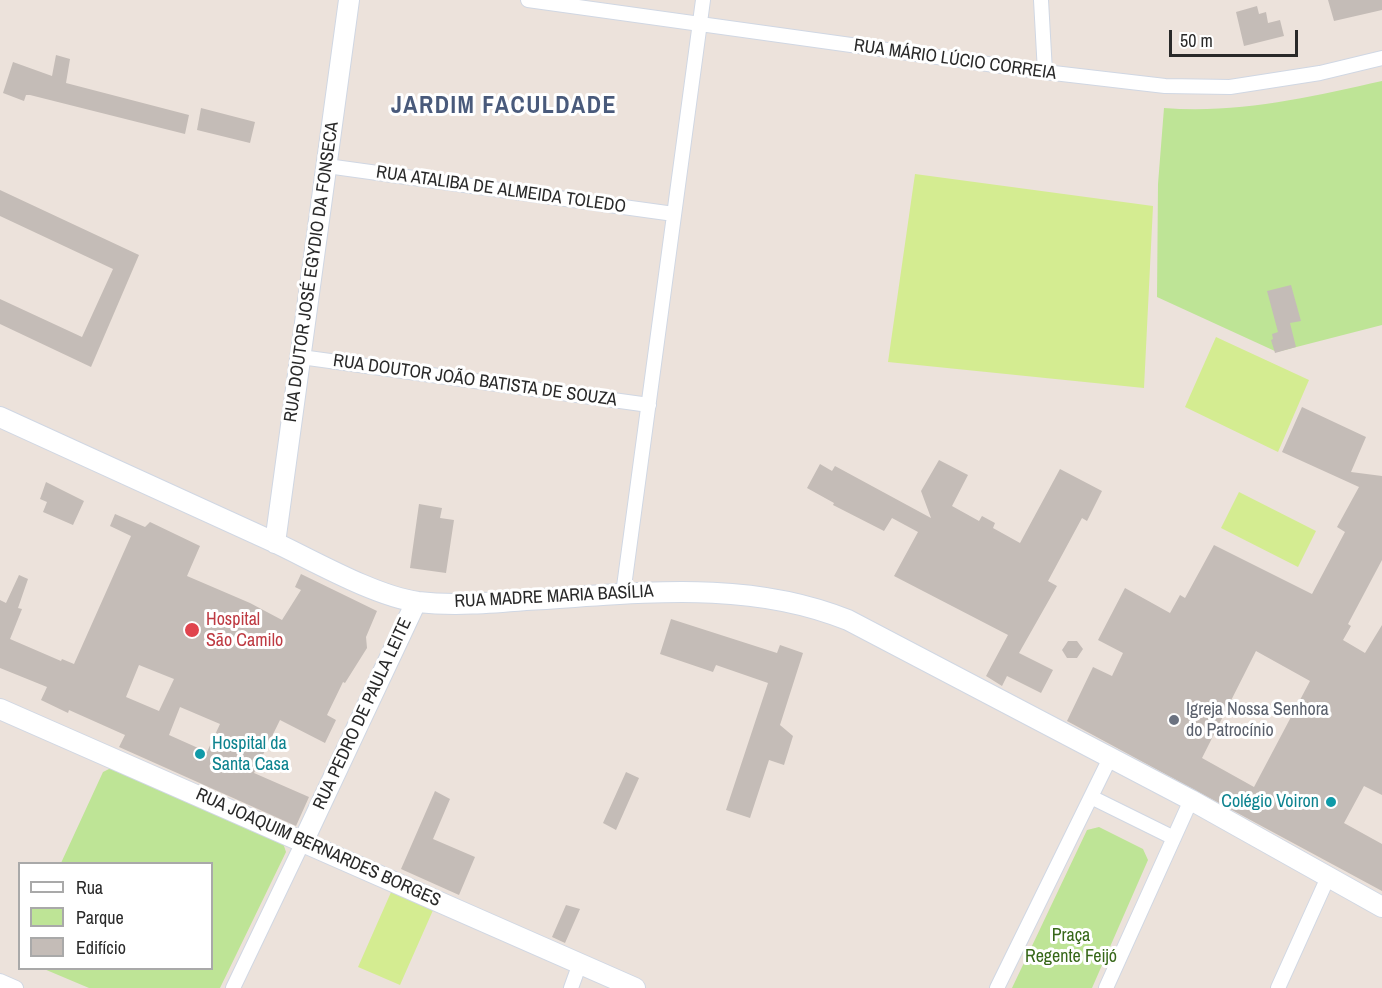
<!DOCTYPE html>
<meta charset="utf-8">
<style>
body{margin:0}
#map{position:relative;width:1382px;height:988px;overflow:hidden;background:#ece2db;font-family:"Archivo Narrow",sans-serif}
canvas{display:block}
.legend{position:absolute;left:18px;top:862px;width:195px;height:108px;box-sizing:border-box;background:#fff;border:2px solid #a9a9a9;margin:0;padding:8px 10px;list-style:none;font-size:18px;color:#292929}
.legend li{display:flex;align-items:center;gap:12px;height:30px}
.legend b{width:30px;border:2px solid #a9a9a9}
.scale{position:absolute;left:1169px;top:30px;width:129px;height:27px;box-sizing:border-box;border:3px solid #292929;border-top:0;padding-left:8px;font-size:18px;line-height:21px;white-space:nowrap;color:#292929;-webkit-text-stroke:4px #fff;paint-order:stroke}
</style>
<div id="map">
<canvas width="1382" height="988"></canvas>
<ul class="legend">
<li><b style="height:8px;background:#fff"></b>Rua</li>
<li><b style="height:16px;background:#bee496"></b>Parque</li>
<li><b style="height:16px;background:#c4bcb7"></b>Edifício</li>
</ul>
<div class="scale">50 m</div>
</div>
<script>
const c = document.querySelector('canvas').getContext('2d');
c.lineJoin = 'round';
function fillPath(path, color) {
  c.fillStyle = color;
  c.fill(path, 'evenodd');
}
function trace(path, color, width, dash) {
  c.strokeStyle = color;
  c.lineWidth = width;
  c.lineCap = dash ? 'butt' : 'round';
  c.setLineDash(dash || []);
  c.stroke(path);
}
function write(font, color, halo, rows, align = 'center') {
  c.font = font + ' "Archivo Narrow",sans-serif';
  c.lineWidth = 6;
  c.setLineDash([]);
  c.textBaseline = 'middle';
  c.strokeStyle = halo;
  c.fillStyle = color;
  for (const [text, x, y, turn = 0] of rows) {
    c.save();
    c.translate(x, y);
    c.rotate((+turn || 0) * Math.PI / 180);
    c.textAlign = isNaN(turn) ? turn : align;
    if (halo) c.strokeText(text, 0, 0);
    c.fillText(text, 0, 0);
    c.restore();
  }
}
const green = new Path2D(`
 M 1382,81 L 1382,325 L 1277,352 L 1157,297 L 1158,184 L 1164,108 C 1238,114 1310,97 1382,81 Z
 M 113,767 L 283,843 L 286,852 L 220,988 L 89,988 L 44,969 L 212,968 L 212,864 L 61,863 L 103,772 Z
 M 1099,827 L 1143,849 L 1148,860 L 1092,988 L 1012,988 L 1087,830 Z`);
const pitch = new Path2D(`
 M 915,174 L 1153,206 L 1144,388 L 888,362 Z
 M 1216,337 L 1309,380 L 1278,452 L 1185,407 Z
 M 1239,492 L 1316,531 L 1298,567 L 1221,528 Z
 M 392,890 L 434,908 L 400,985 L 358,967 Z`);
const building = new Path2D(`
 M 1328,0 L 1382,0 L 1382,10 L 1334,21 Z
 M 1257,6 L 1259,14 L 1266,12 L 1268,23 L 1280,20 L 1284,36 L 1244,46 L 1236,12 Z
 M 56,55 L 70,59 L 66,83 L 189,115 L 185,134 L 30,95 L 26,95 L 24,101 L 3,93 L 13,62 L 52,76 Z
 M 201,108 L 255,122 L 250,143 L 197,130 Z
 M 0,190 L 139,255 L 91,367 L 0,324 L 0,299 L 82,337 L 113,269 L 0,216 Z
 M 1291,285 L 1301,321 L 1290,323 L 1296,347 L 1275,353 L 1271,340 L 1273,339 L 1272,334 L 1278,332 L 1267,291 Z
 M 1302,407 L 1366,437 L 1351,472 L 1382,476 L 1382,560 L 1348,624 L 1351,626 L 1343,640 L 1365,653 L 1382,625 L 1382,795 L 1364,786 L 1344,823 L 1382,844 L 1382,891 L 1067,721 L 1093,667 L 1112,676 L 1123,653 L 1098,640 L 1125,588 L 1170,613 L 1180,595 L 1185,598 L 1214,545 L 1312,594 L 1345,532 L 1337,527 L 1359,487 L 1282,452 ZM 1256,651 L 1310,681 L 1254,787 L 1202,758 Z
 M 939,460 L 968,475 L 952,506 L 979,521 L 982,516 L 995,523 L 993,528 L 1020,543 L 1060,469 L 1102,491 L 1087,521 L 1082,518 L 1048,581 L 1057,586 L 1019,653 L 1053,670 L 1041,693 L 1007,676 L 1002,686 L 986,676 L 1008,635 L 894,576 L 918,532 L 892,518 L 884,531 L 833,505 L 834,503 L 807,488 L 820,464 L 832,471 L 835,466 L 931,518 L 921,491 Z
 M 46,482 L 84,501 L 73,525 L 43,512 L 47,502 L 40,499 Z
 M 419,504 L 442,508 L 440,518 L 454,520 L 446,573 L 410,568 Z
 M 115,514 L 145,527 L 150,522 L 200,546 L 187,576 L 250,603 L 282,620 L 301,590 L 295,587 L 301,574 L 377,611 L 366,637 L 367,648 L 345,683 L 343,682 L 327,715 L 336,720 L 325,743 L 280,720 L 254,773 L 309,797 L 296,826 L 119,747 L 125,735 L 69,710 L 68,713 L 41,700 L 47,687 L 0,668 L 0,600 L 6,603 L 19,575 L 28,579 L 18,608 L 22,609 L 10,639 L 61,661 L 62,659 L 74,664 L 131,536 L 110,526 ZM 139,665 L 174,679 L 159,711 L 126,697 ZM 180,707 L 220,724 L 207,752 L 169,735 Z
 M 671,619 L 777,653 L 780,645 L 803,653 L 780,725 L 793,736 L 784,765 L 769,760 L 750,818 L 726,810 L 768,683 L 716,665 L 713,672 L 660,654 Z
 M 1068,641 L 1077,641 L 1083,649 L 1077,658 L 1067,658 L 1062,650 Z
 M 626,772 L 639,778 L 616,830 L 603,823 Z
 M 435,791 L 450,799 L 433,839 L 475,857 L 459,895 L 401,869 Z
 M 566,905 L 580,909 L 565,943 L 552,937 Z`);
const street = new Path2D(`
 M 528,0 L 1045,72 L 1165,86 L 1230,87 L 1320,73 L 1382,58
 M 1041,0 L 1045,72
 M 327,166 L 674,214
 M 301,357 L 649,405
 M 623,594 L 703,0
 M 1091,797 L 1174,838
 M 0,981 L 16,988
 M 233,988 L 303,842
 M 571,988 L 580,963
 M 997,988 L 1110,758
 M 1106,988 L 1191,800
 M 1278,988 L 1329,875`);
const secondary = new Path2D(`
 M 0,417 C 92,459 184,501 276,543 C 316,562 375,596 418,602 C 453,606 491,603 526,600 C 635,594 744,578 848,620 L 1191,800 L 1382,907
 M 275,543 L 349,0
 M 0,709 L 635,988
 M 303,842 L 416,602`);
const markers = [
 [192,630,8,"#e0444e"],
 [1174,720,6,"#6b7280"],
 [200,754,6,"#0f9aa8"],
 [1331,802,6,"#0f9aa8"]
];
const streetNames = [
 ["RUA MÁRIO LÚCIO CORREIA",955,60,8],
 ["RUA ATALIBA DE ALMEIDA TOLEDO",501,190,8],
 ["RUA DOUTOR JOSÉ EGYDIO DA FONSECA",312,272,-82],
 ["RUA DOUTOR JOÃO BATISTA DE SOUZA",475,381,8],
 ["RUA MADRE MARIA BASÍLIA",554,597,-3],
 ["RUA PEDRO DE PAULA LEITE",363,714,-65],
 ["RUA JOAQUIM BERNARDES BORGES",318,848,24]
];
const healthNames = [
 ["Hospital",206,620],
 ["São Camilo",206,641]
];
const worshipNames = [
 ["Igreja Nossa Senhora",1186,710],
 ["do Patrocínio",1186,731]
];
const cultureNames = [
 ["Hospital da",212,744],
 ["Santa Casa",212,765],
 ["Colégio Voiron",1319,802,"right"]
];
const parkNames = [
 ["Praça",1071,936],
 ["Regente Feijó",1071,957]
];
const districtNames = [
 ["JARDIM FACULDADE",504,107]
];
fillPath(green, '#bee496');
fillPath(pitch, '#d4ec91');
fillPath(building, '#c4bcb7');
trace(street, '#d0d7e3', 16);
trace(secondary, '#d0d7e3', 22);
trace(street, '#fff', 14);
trace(secondary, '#fff', 20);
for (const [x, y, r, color] of markers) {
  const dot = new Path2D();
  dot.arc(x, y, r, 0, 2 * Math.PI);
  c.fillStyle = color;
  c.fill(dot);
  trace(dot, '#fff', 2);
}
write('18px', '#292929', '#fff', streetNames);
write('18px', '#be3a42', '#fff', healthNames, 'left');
write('18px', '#5b616d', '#fff', worshipNames, 'left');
write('18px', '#0d838f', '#fff', cultureNames, 'left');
write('18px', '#366718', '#fff', parkNames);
c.letterSpacing = '1.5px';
write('bold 24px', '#495a7b', '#fff', districtNames);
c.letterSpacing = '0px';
</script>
